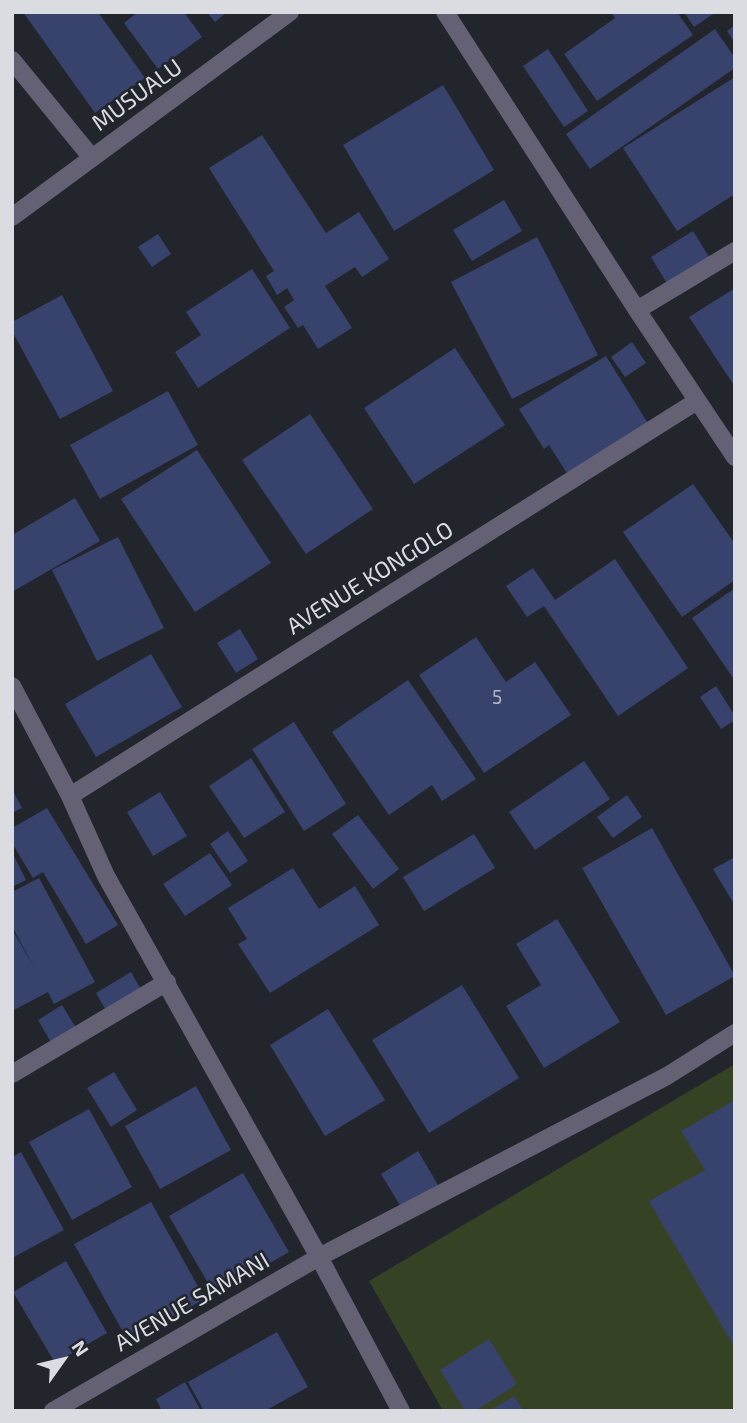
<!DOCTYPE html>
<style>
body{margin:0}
#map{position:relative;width:747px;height:1423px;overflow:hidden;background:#22252c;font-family:"Exo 2",sans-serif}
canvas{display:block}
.frame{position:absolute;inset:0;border:14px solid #dbdce1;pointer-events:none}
.north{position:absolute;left:28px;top:1325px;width:70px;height:70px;-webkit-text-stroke:5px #22252c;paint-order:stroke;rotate:56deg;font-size:19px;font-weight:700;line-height:28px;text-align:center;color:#dbdce1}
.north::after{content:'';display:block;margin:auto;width:24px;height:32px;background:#dbdce1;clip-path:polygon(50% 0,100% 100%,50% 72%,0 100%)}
</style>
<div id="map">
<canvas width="747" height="1423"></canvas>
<div class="frame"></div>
<div class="north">N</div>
</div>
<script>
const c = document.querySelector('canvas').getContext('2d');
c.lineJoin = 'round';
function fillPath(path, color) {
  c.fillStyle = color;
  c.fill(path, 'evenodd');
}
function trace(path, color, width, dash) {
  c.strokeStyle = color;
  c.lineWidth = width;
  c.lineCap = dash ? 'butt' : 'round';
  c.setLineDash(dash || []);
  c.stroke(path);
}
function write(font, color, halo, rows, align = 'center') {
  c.font = font + ' "Exo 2",sans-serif';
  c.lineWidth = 5;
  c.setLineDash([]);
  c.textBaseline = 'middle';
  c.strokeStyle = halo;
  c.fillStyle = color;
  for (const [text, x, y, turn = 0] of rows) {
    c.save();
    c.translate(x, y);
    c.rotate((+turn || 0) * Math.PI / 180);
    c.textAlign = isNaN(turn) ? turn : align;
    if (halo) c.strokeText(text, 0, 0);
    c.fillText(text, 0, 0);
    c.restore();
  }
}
const green = new Path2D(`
 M 735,1064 L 735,1411 L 443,1411 L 369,1281 Z`);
const building = new Path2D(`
 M 23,12 L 98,12 L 145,78 L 95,113 Z
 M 138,12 L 184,12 L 202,37 L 158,69 L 124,23 Z
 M 207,12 L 227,12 L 215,22 Z
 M 611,12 L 677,12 L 693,35 L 597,101 L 564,54 L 615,18 Z
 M 684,12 L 716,12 L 694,27 Z
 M 735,25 L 735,43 L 727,31 Z
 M 715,29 L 735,58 L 735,68 L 590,169 L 566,134 Z
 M 548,49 L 588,111 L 564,127 L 523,66 Z
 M 735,77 L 735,194 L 677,231 L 623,148 Z
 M 443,85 L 494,170 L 394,231 L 343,145 Z
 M 262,135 L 326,233 L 359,212 L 389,259 L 362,277 L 355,267 L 325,286 L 352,328 L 318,349 L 303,325 L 298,328 L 284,307 L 294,300 L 287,288 L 277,295 L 266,276 L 274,271 L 209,168 Z
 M 504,200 L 522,231 L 472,261 L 453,230 Z
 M 693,231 L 711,260 L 669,287 L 651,257 Z
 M 158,234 L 171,254 L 152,267 L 138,247 Z
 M 537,237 L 598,355 L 512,399 L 451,282 Z
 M 252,269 L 290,328 L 198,388 L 175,352 L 201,335 L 186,312 Z
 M 735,288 L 735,387 L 689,317 Z
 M 62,295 L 113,391 L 60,419 L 12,331 L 12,322 Z
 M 632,342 L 646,363 L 625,377 L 611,357 Z
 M 455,348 L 505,425 L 414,484 L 364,408 Z
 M 606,356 L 649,425 L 568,475 L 549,445 L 544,449 L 519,409 Z
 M 168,391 L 198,445 L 100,499 L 70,445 Z
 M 310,414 L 373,509 L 306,554 L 242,460 Z
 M 197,450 L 271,563 L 195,612 L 121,499 Z
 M 693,484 L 735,544 L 735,580 L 682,617 L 623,532 Z
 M 75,498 L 100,541 L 12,592 L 12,535 Z
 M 118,537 L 164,628 L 97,661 L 52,570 Z
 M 615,559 L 688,668 L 618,716 L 544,606 L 527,617 L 506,586 L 533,568 L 555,600 Z
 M 735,588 L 735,681 L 692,618 Z
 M 240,629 L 258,659 L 236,673 L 217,643 Z
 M 476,637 L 506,682 L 535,662 L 571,715 L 484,773 L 419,675 Z
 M 151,654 L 182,707 L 96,757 L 65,704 Z
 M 408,680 L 476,779 L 442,801 L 432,785 L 389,815 L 332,732 Z
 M 716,686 L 735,716 L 735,720 L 721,729 L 700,697 Z
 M 294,722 L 346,804 L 304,831 L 252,749 Z
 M 251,758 L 285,812 L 244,838 L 209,786 Z
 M 584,761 L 610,799 L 535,850 L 509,812 Z
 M 12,789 L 22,808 L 12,813 Z
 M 160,792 L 187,836 L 153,856 L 127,812 Z
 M 627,795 L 642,817 L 613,838 L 597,817 Z
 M 47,808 L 118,925 L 86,944 L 43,872 L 33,878 L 12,843 L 12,828 Z
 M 358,815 L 399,869 L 373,889 L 332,834 Z
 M 652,828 L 735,976 L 666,1015 L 582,868 Z
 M 228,831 L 248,861 L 230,873 L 210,844 Z
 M 474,834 L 495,868 L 424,911 L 403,877 Z
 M 12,852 L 26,880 L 12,887 Z
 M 210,853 L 232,885 L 185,916 L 163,884 Z
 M 735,857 L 735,906 L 713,869 Z
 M 293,868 L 319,909 L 355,886 L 379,925 L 270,993 L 238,944 L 247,939 L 228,908 Z
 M 39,878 L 95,982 L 54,1004 L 48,992 L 12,1011 L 12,929 L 35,969 L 12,926 L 12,892 Z
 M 557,919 L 620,1022 L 544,1068 L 506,1006 L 541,985 L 516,944 Z
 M 131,972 L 143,993 L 108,1014 L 96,993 Z
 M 462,985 L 519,1078 L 429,1133 L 372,1040 Z
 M 62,1005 L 81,1036 L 56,1051 L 38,1020 Z
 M 328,1009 L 385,1100 L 325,1136 L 270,1045 Z
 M 114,1072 L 137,1110 L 111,1127 L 87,1088 Z
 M 196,1086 L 231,1150 L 160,1189 L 125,1126 Z
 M 735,1100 L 735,1348 L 649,1201 L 705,1170 L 681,1131 Z
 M 89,1109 L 132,1187 L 72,1220 L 29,1142 Z
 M 418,1151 L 438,1185 L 401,1207 L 381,1174 Z
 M 21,1152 L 64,1230 L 12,1258 L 12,1157 Z
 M 243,1173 L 289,1252 L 215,1295 L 169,1216 Z
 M 151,1202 L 205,1299 L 128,1341 L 74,1244 Z
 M 66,1261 L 107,1333 L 55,1363 L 13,1292 Z
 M 277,1332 L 308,1387 L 265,1411 L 204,1411 L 188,1382 Z
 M 489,1339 L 517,1384 L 475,1411 L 465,1411 L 440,1370 Z
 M 185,1382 L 201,1411 L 162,1411 L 156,1399 Z
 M 514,1396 L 523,1411 L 489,1411 Z`);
const minor = new Path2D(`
 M 445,12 L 637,310 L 735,457
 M 12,60 L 92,158
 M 12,217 L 290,12
 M 637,310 L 735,251
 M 12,686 L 70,796 L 106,876 L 319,1257 L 401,1411
 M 70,796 L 697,401
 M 12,1074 L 167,982
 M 53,1411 L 319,1257 L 667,1076 L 735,1033`);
const numberNames = [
 ["5",497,698]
];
const streetNames = [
 ["MUSUALU",137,95,-36],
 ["AVENUE KONGOLO",370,578,-32],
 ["AVENUE SAMANI",192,1302,-30]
];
fillPath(green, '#364224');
fillPath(building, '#37436c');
trace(minor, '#656175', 18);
write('19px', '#b2b6c4', null, numberNames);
write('23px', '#dbdce1', '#22252c', streetNames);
</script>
